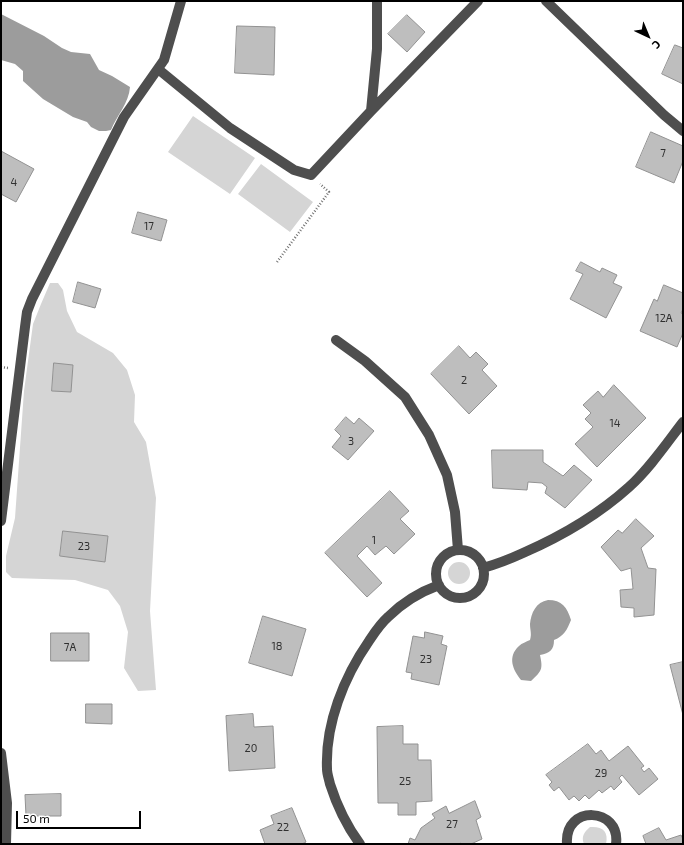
<!DOCTYPE html>
<meta charset="utf-8">
<style>
body{margin:0}
#map{position:relative;width:684px;height:845px;overflow:hidden;background:#fff;font-family:"Exo 2",sans-serif}
canvas{display:block}
.frame{position:absolute;inset:0;border:2px solid #000;pointer-events:none}
.north{position:absolute;left:628px;top:16px;width:40px;height:40px;-webkit-text-stroke:3px #fff;paint-order:stroke;rotate:136deg;font-size:11px;font-weight:700;line-height:16px;text-align:center;color:#000}
.north::after{content:'';display:block;margin:auto;width:14px;height:18px;background:#000;clip-path:polygon(50% 0,100% 100%,50% 72%,0 100%)}
.scale{position:absolute;left:16px;top:811px;width:125px;height:18px;box-sizing:border-box;border:2px solid #000;border-top:0;padding-left:5px;font-size:12px;line-height:14px;white-space:nowrap;color:#000;-webkit-text-stroke:3px #fff;paint-order:stroke}
</style>
<div id="map">
<canvas width="684" height="845"></canvas>
<div class="frame"></div>
<div class="north">С</div>
<div class="scale">50 m</div>
</div>
<script>
const c = document.querySelector('canvas').getContext('2d');
c.lineJoin = 'round';
function fillPath(path, color) {
  c.fillStyle = color;
  c.fill(path, 'evenodd');
}
function trace(path, color, width, dash) {
  c.strokeStyle = color;
  c.lineWidth = width;
  c.lineCap = dash ? 'butt' : 'round';
  c.setLineDash(dash || []);
  c.stroke(path);
}
function write(font, color, halo, rows, align = 'center') {
  c.font = font + ' "Exo 2",sans-serif';
  c.lineWidth = 3;
  c.setLineDash([]);
  c.textBaseline = 'middle';
  c.strokeStyle = halo;
  c.fillStyle = color;
  for (const [text, x, y, turn = 0] of rows) {
    c.save();
    c.translate(x, y);
    c.rotate((+turn || 0) * Math.PI / 180);
    c.textAlign = isNaN(turn) ? turn : align;
    if (halo) c.strokeText(text, 0, 0);
    c.fillText(text, 0, 0);
    c.restore();
  }
}
const green = new Path2D(`
 M 193,116 L 255,158 L 230,194 L 168,152 Z
 M 261,164 L 313,202 L 290,232 L 238,194 Z
 M 50,283 L 58,283 L 63,290 L 67,311 L 77,332 L 113,353 L 127,370 L 135,395 L 134,422 L 146,442 L 156,498 L 150,611 L 156,690 L 138,691 L 124,668 L 128,632 L 120,606 L 108,590 L 75,580 L 12,578 L 6,572 L 6,556 L 15,518 L 24,391 L 33,324 L 41,304 Z
 M448 573a11 11 0 1 1 22 0a11 11 0 1 1-22 0Z
 M 590,827 C 602,826 609,831 606,844 L 584,844 C 581,837 584,832 590,827 Z`);
const water = new Path2D(`
 M 1,14 L 44,36 L 62,48 L 71,52 L 90,54 L 99,70 L 112,76 L 130,87 C 129,103 117,115 111,130 L 106,131 L 99,131 L 91,127 L 87,122 L 73,117 L 43,99 L 23,81 L 23,71 L 15,64 L 1,60 Z
 M 548,600 C 562,600 567,607 571,620 C 567,630 564,636 554,640 C 554,650 550,653 540,655 C 543,669 542,671 531,681 L 521,680 C 513,670 507,657 519,646 C 522,643 526,642 530,640 C 532,634 530,630 530,624 C 531,613 536,602 548,600 Z`);
const building = new Path2D(`
 M 407,15 L 425,32 L 407,52 L 388,34 Z
 M 237,26 L 275,27 L 274,75 L 235,73 Z
 M 675,45 L 683,48 L 683,84 L 662,74 Z
 M 651,132 L 683,146 L 683,161 L 674,183 L 636,167 Z
 M 1,151 L 34,169 L 16,202 L 1,194 Z
 M 138,212 L 167,220 L 161,241 L 132,233 Z
 M 581,262 L 600,272 L 602,268 L 617,275 L 613,283 L 622,287 L 606,318 L 570,299 L 583,274 L 576,271 Z
 M 78,282 L 101,289 L 95,308 L 73,302 Z
 M 664,285 L 683,293 L 683,309 L 681,313 L 683,314 L 683,333 L 677,347 L 640,331 L 654,299 L 657,301 Z
 M 459,346 L 470,358 L 476,352 L 488,364 L 482,370 L 497,386 L 469,414 L 431,374 Z
 M 54,363 L 73,365 L 71,392 L 52,391 Z
 M 614,385 L 646,418 L 597,467 L 575,444 L 593,427 L 585,419 L 591,413 L 583,405 L 598,391 L 603,397 Z
 M 346,417 L 354,424 L 359,418 L 374,431 L 348,460 L 332,447 L 341,436 L 335,430 Z
 M 492,450 L 543,450 L 543,462 L 563,476 L 574,465 L 592,480 L 565,508 L 545,493 L 547,487 L 542,483 L 528,482 L 527,490 L 493,488 Z
 M 390,491 L 409,511 L 400,519 L 415,534 L 394,554 L 386,546 L 375,555 L 367,546 L 357,556 L 382,583 L 367,597 L 325,553 Z
 M 636,519 L 654,536 L 641,548 L 648,568 L 656,569 L 654,615 L 634,617 L 634,608 L 621,607 L 620,590 L 633,589 L 631,568 L 621,571 L 601,547 L 618,530 L 622,533 Z
 M 63,531 L 108,536 L 105,562 L 60,556 Z
 M 263,616 L 306,629 L 292,676 L 249,663 Z
 M 425,632 L 443,636 L 441,644 L 447,646 L 439,685 L 411,679 L 412,673 L 406,672 L 413,636 L 424,638 Z
 M 51,633 L 89,633 L 89,661 L 51,661 Z
 M 683,662 L 683,715 L 670,665 Z
 M 86,704 L 112,704 L 112,724 L 86,723 Z
 M 253,714 L 254,727 L 273,726 L 275,768 L 229,771 L 226,716 Z
 M 403,726 L 403,744 L 418,744 L 418,760 L 431,760 L 432,801 L 416,802 L 416,815 L 398,815 L 398,803 L 378,803 L 377,727 Z
 M 588,744 L 596,754 L 601,750 L 609,761 L 628,746 L 644,766 L 641,768 L 644,772 L 649,768 L 658,779 L 639,795 L 622,775 L 619,778 L 622,782 L 614,790 L 611,786 L 602,793 L 599,790 L 589,799 L 585,795 L 579,801 L 574,796 L 569,800 L 559,787 L 554,791 L 549,785 L 552,782 L 546,775 Z
 M 61,794 L 61,816 L 26,816 L 25,795 Z
 M 475,801 L 481,817 L 476,820 L 482,839 L 471,844 L 462,844 L 461,843 L 459,844 L 408,844 L 410,838 L 415,840 L 421,828 L 435,818 L 432,814 L 446,806 L 449,813 Z
 M 292,808 L 306,842 L 302,844 L 265,844 L 260,830 L 274,824 L 271,816 Z
 M 659,828 L 666,840 L 681,835 L 683,839 L 683,844 L 646,844 L 643,836 Z`);
const path = new Path2D(`
 M 277,262 L 329,192 L 320,184
 M 1,367 L 8,368`);
const minor = new Path2D(`
 M 546,1 L 664,115 L 683,131
 M 158,69 L 230,128 L 294,170 L 311,175 L 371,111 L 478,1
 M 371,111 L 377,49 L 377,1
 M 336,340 L 365,361 L 405,397 L 429,435 L 447,475 L 455,512 L 458,550
 M 1,521 L 25,327 L 27,312 L 32,299 L 124,117 L 164,60 L 181,1
 M436 574a24 24 0 1 1 48 0a24 24 0 1 1-48 0Z
 M 483,568 C 497,564 510,559 523,553 C 562,536 598,515 629,487 C 650,468 666,444 683,422
 M 1,753 L 7,803 L 6,844
 M 360,844 C 346,825 337,806 330,784 C 329,779 327,774 327,769 C 325,724 344,677 369,641 C 375,632 380,624 388,617 C 403,602 420,592 439,585
 M 567,844 C 564,804 621,807 616,844`);
const numberNames = [
 ["7",663,153],
 ["4",14,182],
 ["17",149,226],
 ["12А",664,318],
 ["2",464,380],
 ["14",615,423],
 ["3",351,441],
 ["1",374,540],
 ["23",84,546],
 ["18",277,646],
 ["7А",70,647],
 ["23",426,659],
 ["20",251,748],
 ["29",601,773],
 ["25",405,781],
 ["27",452,824],
 ["22",283,827]
];
fillPath(green, '#d5d5d5');
fillPath(water, '#9c9c9c');
fillPath(building, '#bebebe');
trace(building, '#929292', 1);
trace(path, '#707070', 2.5, [1, 2]);
trace(minor, '#4e4e4e', 10);
write('11px', '#303030', null, numberNames);
</script>
